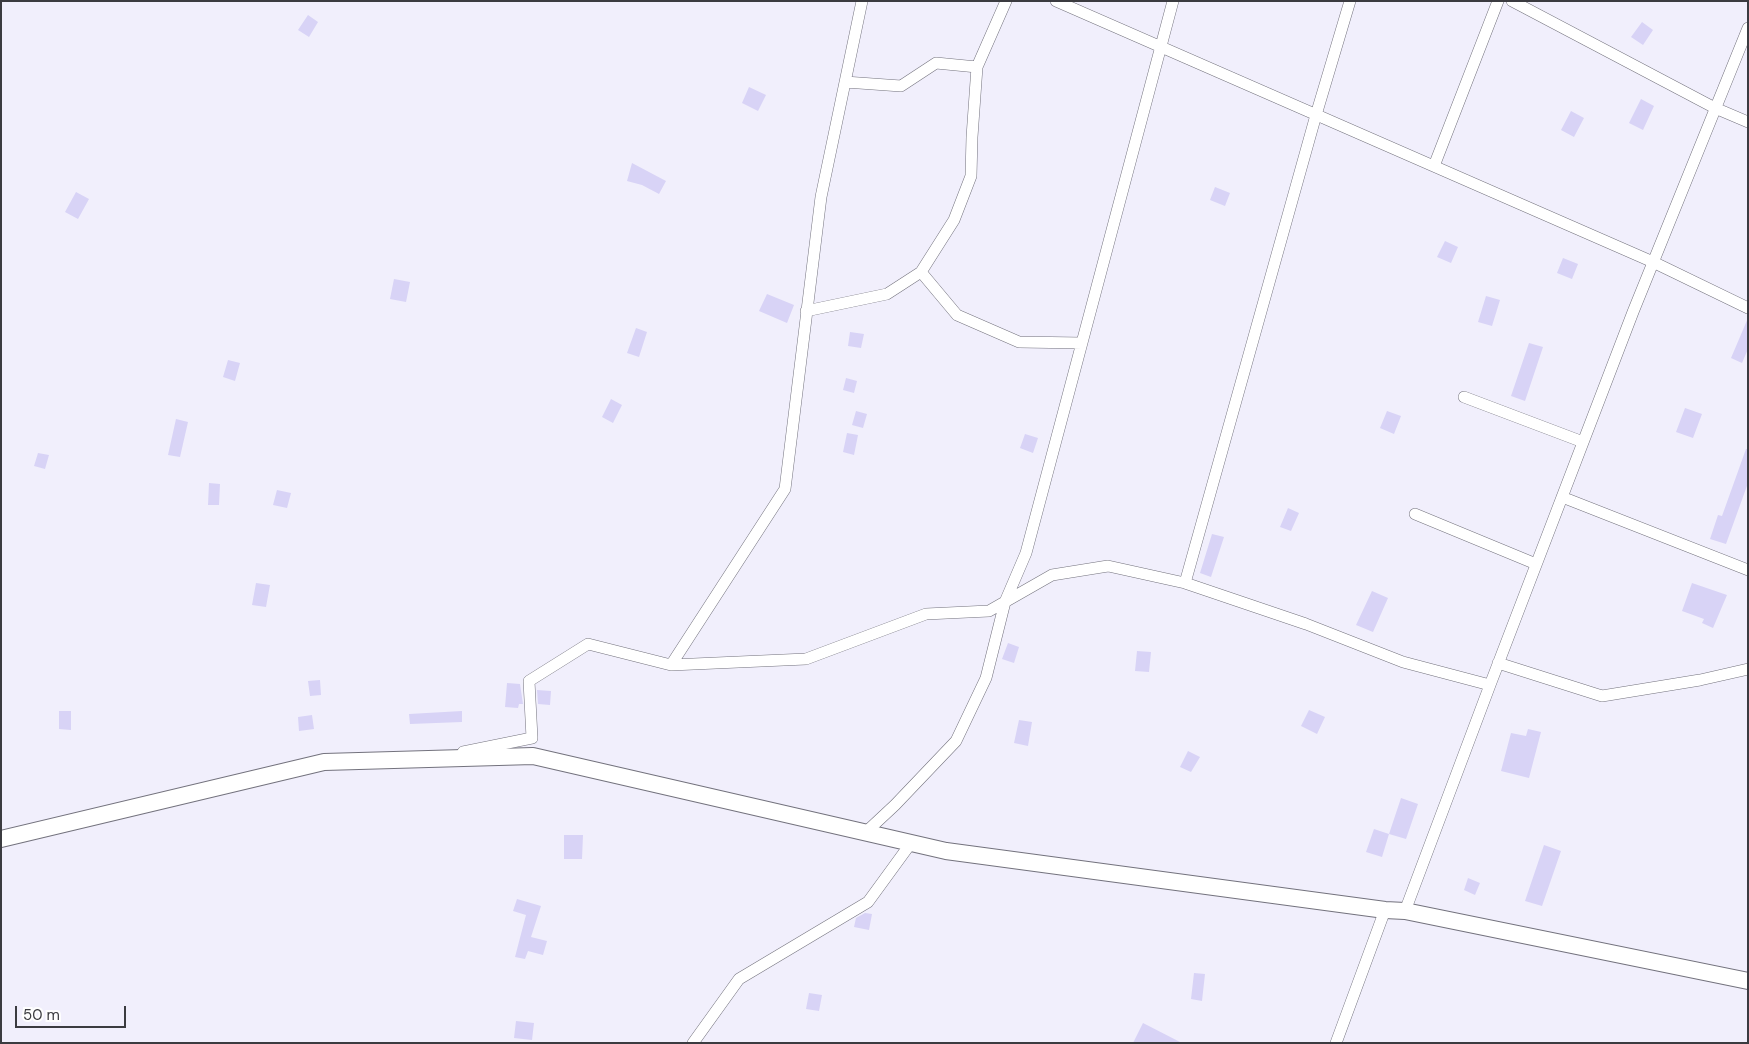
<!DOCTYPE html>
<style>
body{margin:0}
#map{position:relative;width:1749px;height:1044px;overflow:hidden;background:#f1effc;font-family:"DM Sans",sans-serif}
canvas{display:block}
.frame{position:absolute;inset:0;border:2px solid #3b3b40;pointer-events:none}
.scale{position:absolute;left:15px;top:1006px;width:111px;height:22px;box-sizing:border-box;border:2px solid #3b3b40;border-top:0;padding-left:6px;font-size:15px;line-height:18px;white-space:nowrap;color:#3b3b40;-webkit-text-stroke:4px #fefefe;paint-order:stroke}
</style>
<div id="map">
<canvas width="1749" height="1044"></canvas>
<div class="frame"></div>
<div class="scale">50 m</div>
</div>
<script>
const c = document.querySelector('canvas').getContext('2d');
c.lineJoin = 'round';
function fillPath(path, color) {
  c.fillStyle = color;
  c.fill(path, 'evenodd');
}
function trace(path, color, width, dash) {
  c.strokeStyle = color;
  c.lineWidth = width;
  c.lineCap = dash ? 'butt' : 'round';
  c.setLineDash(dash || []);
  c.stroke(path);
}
const building = new Path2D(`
 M 308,15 L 318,22 L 309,37 L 298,30 Z
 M 1642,22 L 1653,30 L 1643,45 L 1631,37 Z
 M 749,87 L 766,95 L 758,111 L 742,103 Z
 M 1641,99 L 1654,106 L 1643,130 L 1629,123 Z
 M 1571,111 L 1584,118 L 1574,137 L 1561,130 Z
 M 632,163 L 666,181 L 659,194 L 642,185 L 627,181 Z
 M 1215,187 L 1230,193 L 1225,206 L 1210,200 Z
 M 76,192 L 89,199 L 78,219 L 65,212 Z
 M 1445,241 L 1458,247 L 1451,263 L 1437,257 Z
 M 1563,258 L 1578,264 L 1572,279 L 1557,273 Z
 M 394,279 L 410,282 L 406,302 L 390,299 Z
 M 767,294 L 794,305 L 787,323 L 759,311 Z
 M 1486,296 L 1500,300 L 1492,326 L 1478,322 Z
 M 1748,318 L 1748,349 L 1742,363 L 1731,358 Z
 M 636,328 L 647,332 L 639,357 L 627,353 Z
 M 850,332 L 864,334 L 861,348 L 848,346 Z
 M 1529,343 L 1543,347 L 1525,401 L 1511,396 Z
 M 228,360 L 240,363 L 235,381 L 223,377 Z
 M 846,378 L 857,381 L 854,393 L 843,390 Z
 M 611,399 L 622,405 L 613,423 L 602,417 Z
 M 1685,408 L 1702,414 L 1693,438 L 1676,432 Z
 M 856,411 L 867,414 L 863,428 L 852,425 Z
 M 1387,411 L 1401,416 L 1394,434 L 1380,428 Z
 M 176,419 L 188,422 L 180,457 L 168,455 Z
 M 847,433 L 858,435 L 854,455 L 843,452 Z
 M 1025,434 L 1038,438 L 1033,453 L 1020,448 Z
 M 1746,449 L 1748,449 L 1748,483 L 1726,544 L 1710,539 L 1718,515 L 1722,516 Z
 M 38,453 L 49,455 L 45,469 L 34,466 Z
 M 209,483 L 220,484 L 219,505 L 208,505 Z
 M 277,490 L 291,493 L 287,508 L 273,505 Z
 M 1288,508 L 1299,513 L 1291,531 L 1280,527 Z
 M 1212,534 L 1224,537 L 1211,577 L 1200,573 Z
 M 256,583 L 270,585 L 266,607 L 252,605 Z
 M 1692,583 L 1727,595 L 1713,628 L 1702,623 L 1704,619 L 1682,611 Z
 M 1372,591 L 1388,598 L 1373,632 L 1356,625 Z
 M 1008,643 L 1019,647 L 1014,663 L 1002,659 Z
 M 1137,651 L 1151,652 L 1149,672 L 1135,671 Z
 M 320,680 L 321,695 L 310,696 L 308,681 Z
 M 507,683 L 520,684 L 523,704 L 519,704 L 518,708 L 505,707 Z
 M 537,690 L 551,691 L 550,705 L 538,704 Z
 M 1309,710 L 1325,717 L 1317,734 L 1301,726 Z
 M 59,711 L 71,711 L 71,730 L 59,729 Z
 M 462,711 L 462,722 L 410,724 L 409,714 Z
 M 312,715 L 314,729 L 299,731 L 298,717 Z
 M 1019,720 L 1032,722 L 1028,746 L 1014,743 Z
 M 1528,729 L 1541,732 L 1529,778 L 1501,771 L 1511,733 L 1526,736 Z
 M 1188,751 L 1200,757 L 1191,772 L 1180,767 Z
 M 1401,798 L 1418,804 L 1406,839 L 1389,834 Z
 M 1374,829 L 1389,834 L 1382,857 L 1366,852 Z
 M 564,835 L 583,835 L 582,859 L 564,859 Z
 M 1544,845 L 1561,851 L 1542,906 L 1525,901 Z
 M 1468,878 L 1480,883 L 1475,895 L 1464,890 Z
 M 517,899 L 541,906 L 531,937 L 547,941 L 543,955 L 528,951 L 525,959 L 515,957 L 526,915 L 513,911 Z
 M 865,913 L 872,914 L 869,930 L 854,927 L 856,918 Z
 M 1194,973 L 1205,974 L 1202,1001 L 1191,999 Z
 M 809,993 L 822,995 L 819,1011 L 806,1009 Z
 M 516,1021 L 534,1023 L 532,1040 L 514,1038 Z
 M 1143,1023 L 1182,1043 L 1133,1043 Z`);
const street = new Path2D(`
 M 1056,1 L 1653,262 L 1748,308
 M 1512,1 L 1715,108 L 1748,122
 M 845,82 L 901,86 L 936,63 L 977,67
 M 1434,166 L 1498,1
 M 921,272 L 957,315 L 1019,342 L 1082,343
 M 806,311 L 887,294 L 921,272 L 954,220 L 971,176 L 972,137 L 977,67 L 1006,1
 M 1464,397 L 1583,442
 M 1562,497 L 1748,570
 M 1415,514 L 1536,564
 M 1185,583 L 1316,115 L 1350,1
 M 1498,663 L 1602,696 L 1700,680 L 1748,669
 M 671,665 L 785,489 L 821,197 L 862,1
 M 463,752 L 532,738 L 529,681 L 588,644 L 671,665 L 806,659 L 926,614 L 989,611 L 1052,575 L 1108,566 L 1185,583 L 1306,624 L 1403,662 L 1490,685
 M 865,833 L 895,805 L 956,741 L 986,678 L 1005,602 L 1026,553 L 1173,1
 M 1405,911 L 1490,685 L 1633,312 L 1748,28
 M 693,1043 L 739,979 L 868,902 L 911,843
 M 1336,1043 L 1385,910`);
const secondary = new Path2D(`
 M 1,839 L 324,762 L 533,756 L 946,851 L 1385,910 L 1405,911 L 1748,981`);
fillPath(building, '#d8d3f6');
trace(street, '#73727d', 12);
trace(secondary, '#73727d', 18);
trace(street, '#fff', 11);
trace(secondary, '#fff', 16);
</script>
